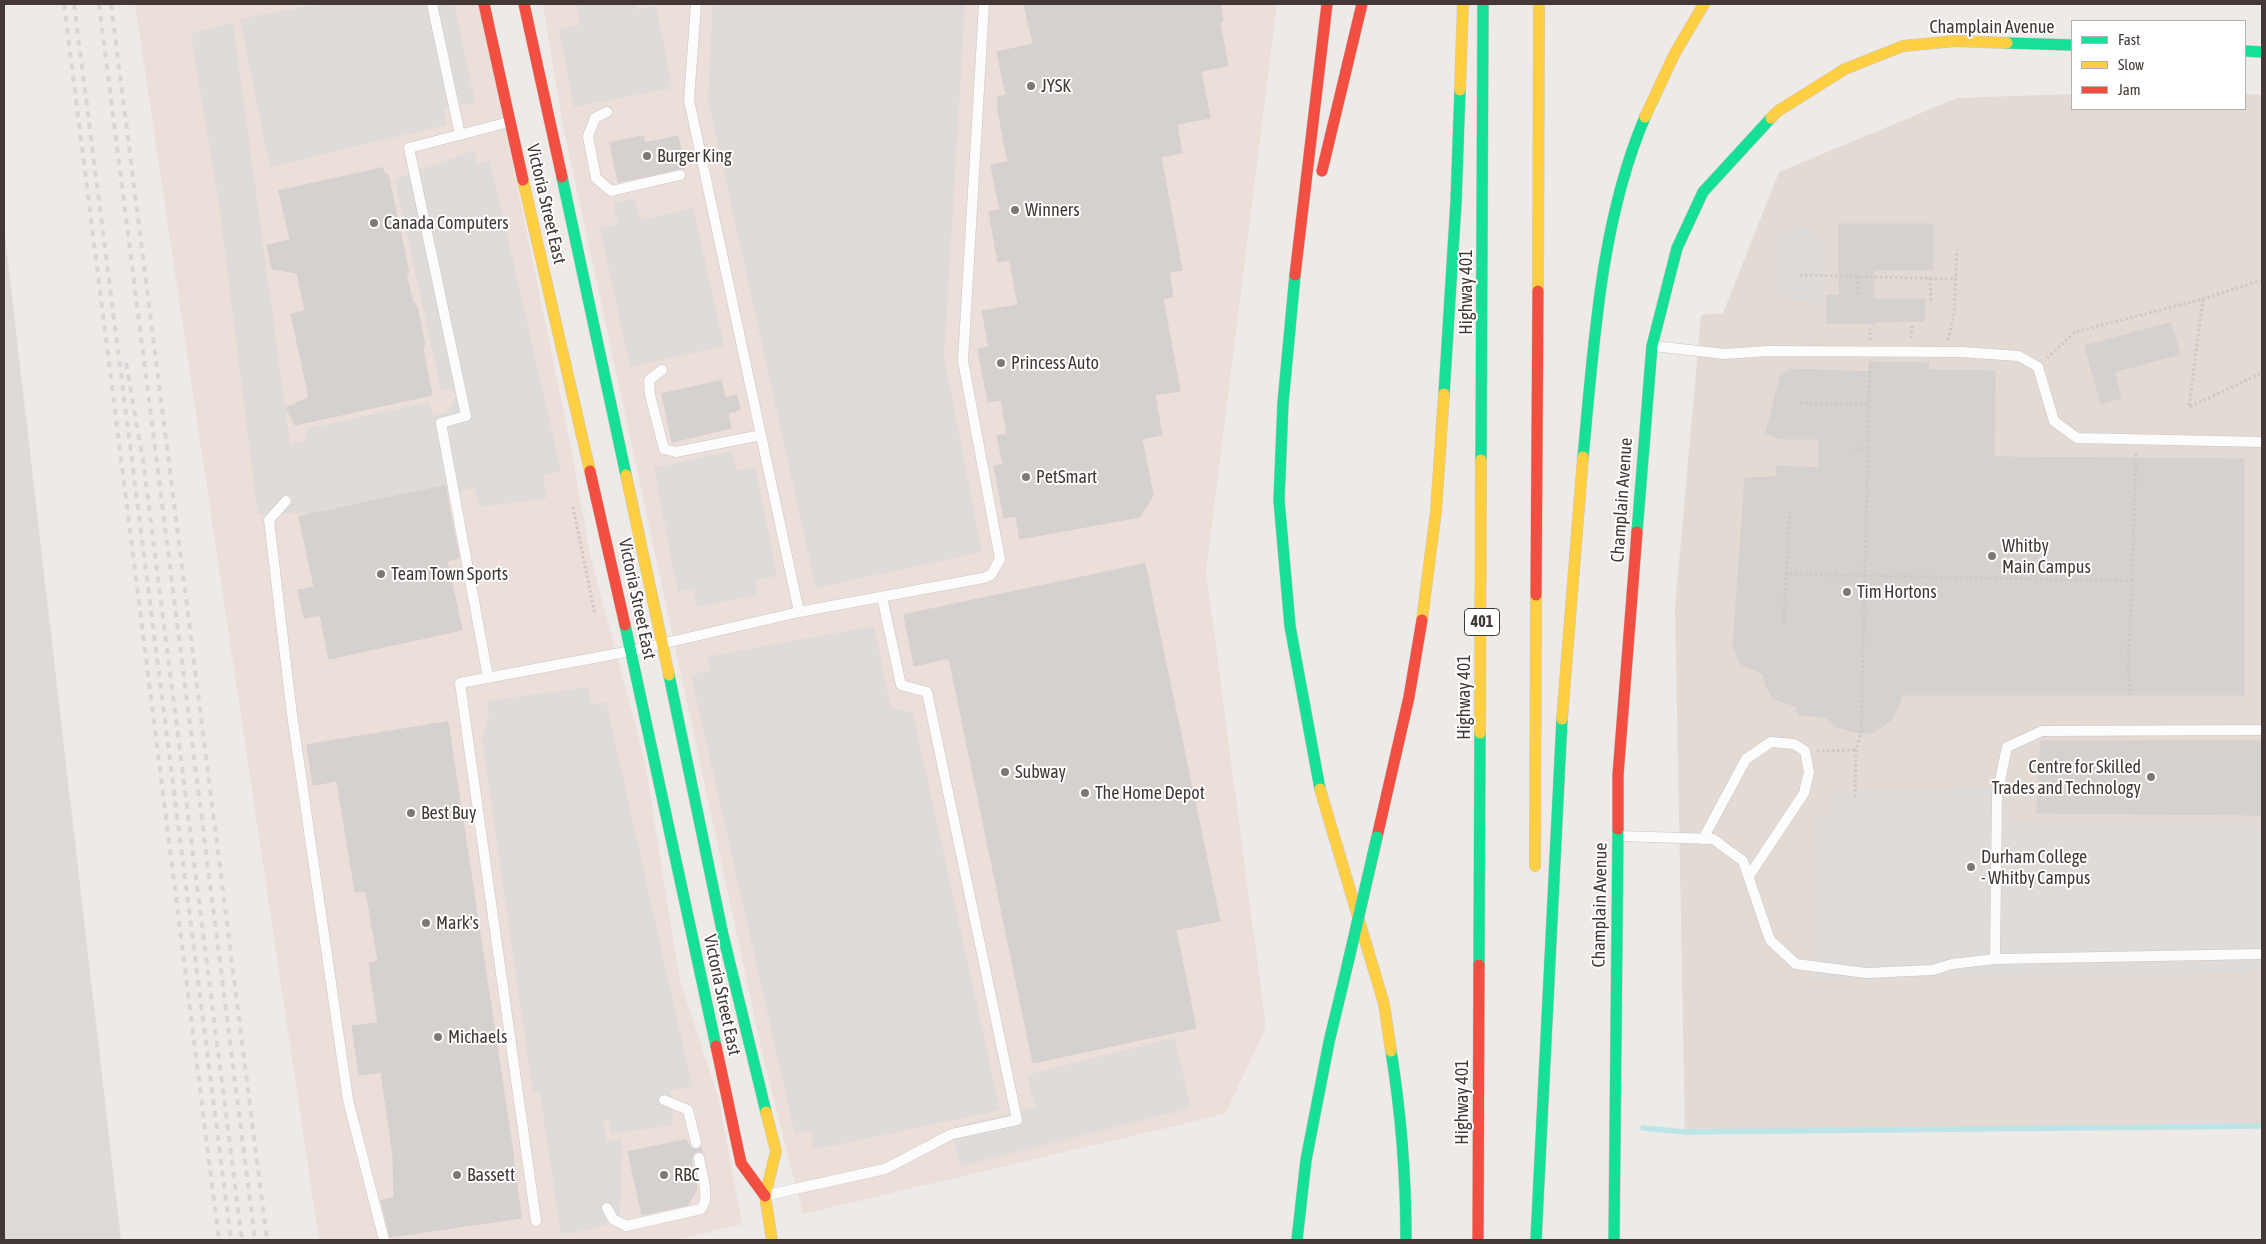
<!DOCTYPE html>
<style>
body{margin:0}
#map{position:relative;width:2266px;height:1244px;overflow:hidden;background:#edeae8;font-family:"Asap Condensed",sans-serif}
canvas{display:block}
.frame{position:absolute;inset:0;border:5px solid #423936;pointer-events:none}
.legend{position:absolute;left:2071px;top:20px;width:175px;height:90px;box-sizing:border-box;background:#fff;border:1px solid #b3b0af;margin:0;padding:6px 9px;list-style:none;font-size:15px;color:#423936}
.legend li{display:flex;align-items:center;gap:10px;height:25px}
.legend b{width:25px;border:1px solid #b3b0af}
</style>
<div id="map">
<canvas width="2266" height="1244"></canvas>
<div class="frame"></div>
<ul class="legend">
<li><b style="height:6px;background:#16e098"></b>Fast</li>
<li><b style="height:6px;background:#ffcf43"></b>Slow</li>
<li><b style="height:6px;background:#f24e42"></b>Jam</li>
</ul>
</div>
<script>
const c = document.querySelector('canvas').getContext('2d');
c.lineJoin = 'round';
function fillPath(path, color) {
  c.fillStyle = color;
  c.fill(path, 'evenodd');
}
function trace(path, color, width, dash) {
  c.strokeStyle = color;
  c.lineWidth = width;
  c.lineCap = dash ? 'butt' : 'round';
  c.setLineDash(dash || []);
  c.stroke(path);
}
function write(font, color, halo, rows, align = 'center') {
  c.font = font + ' "Asap Condensed",sans-serif';
  c.lineWidth = 4;
  c.setLineDash([]);
  c.textBaseline = 'middle';
  c.strokeStyle = halo;
  c.fillStyle = color;
  for (const [text, x, y, turn = 0] of rows) {
    c.save();
    c.translate(x, y);
    c.rotate((+turn || 0) * Math.PI / 180);
    c.textAlign = isNaN(turn) ? turn : align;
    if (halo) c.strokeText(text, 0, 0);
    c.fillText(text, 0, 0);
    c.restore();
  }
}
const commercial = new Path2D(`
 M 135,4 L 480,4 L 573,458 L 590,555 L 644,757 L 680,981 L 719,1100 L 742,1224 L 675,1240 L 319,1240 Z
 M 543,4 L 1277,4 L 1206,571 L 1266,1028 L 1225,1114 L 803,1214 L 764,1061 L 562,121 Z`);
const industrial = new Path2D(`
 M 4,227 L 121,1240 L 4,1240 Z`);
const education = new Path2D(`
 M 2072,94 L 2072,109 L 2245,109 L 2245,94 L 2262,95 L 2262,1126 L 1685,1132 L 1675,608 L 1701,315 L 1723,313 L 1779,172 L 1957,98 Z`);
const parking = new Path2D(`
 M 321,4 L 454,4 L 475,102 L 444,108 L 446,125 L 270,167 L 240,19 Z
 M 576,4 L 636,4 L 637,10 L 656,6 L 672,88 L 574,107 L 559,29 L 580,25 Z
 M 713,4 L 965,4 L 944,358 L 982,552 L 816,588 L 708,100 Z
 M 233,22 L 290,445 L 306,441 L 306,429 L 429,402 L 434,416 L 448,412 L 456,396 L 453,390 L 441,390 L 395,179 L 475,150 L 477,165 L 490,161 L 561,471 L 543,475 L 547,498 L 480,507 L 474,488 L 310,521 L 305,510 L 302,513 L 258,514 L 219,202 L 191,34 Z
 M 635,198 L 640,220 L 693,208 L 724,346 L 630,367 L 600,228 L 618,224 L 613,203 Z
 M 1793,226 L 1809,228 L 1812,234 L 1822,235 L 1822,302 L 1791,300 L 1787,295 L 1775,295 L 1775,233 L 1784,234 Z
 M 732,451 L 736,471 L 755,467 L 777,576 L 755,580 L 758,595 L 697,607 L 693,589 L 678,592 L 654,468 Z
 M 874,626 L 890,706 L 913,714 L 1000,1110 L 813,1150 L 812,1131 L 795,1134 L 691,675 L 711,670 L 706,657 Z
 M 588,687 L 591,704 L 606,702 L 692,1086 L 671,1090 L 673,1125 L 611,1134 L 609,1120 L 603,1120 L 607,1142 L 622,1139 L 620,1222 L 561,1235 L 540,1093 L 533,1093 L 482,737 L 489,717 L 488,701 Z
 M 2011,787 L 2010,821 L 2262,826 L 2262,972 L 1815,980 L 1813,816 L 1829,816 L 1831,800 L 1839,791 L 1854,789 Z
 M 1174,1038 L 1191,1108 L 960,1166 L 951,1128 L 1035,1107 L 1027,1075 Z`);
const stream = new Path2D(`
 M 1643,1128 L 1685,1132 L 2262,1126`);
const building = new Path2D(`
 M 1024,4 L 1220,4 L 1223,21 L 1220,22 L 1228,66 L 1201,71 L 1210,118 L 1177,124 L 1182,153 L 1161,157 L 1182,270 L 1169,272 L 1173,297 L 1163,299 L 1180,391 L 1155,395 L 1162,435 L 1142,439 L 1153,495 L 1140,517 L 1020,539 L 1016,516 L 1004,518 L 994,466 L 1003,464 L 997,436 L 1007,434 L 1001,400 L 988,402 L 978,349 L 989,347 L 982,311 L 1018,305 L 1010,260 L 998,262 L 989,212 L 1000,210 L 991,165 L 1008,162 L 997,106 L 999,106 L 997,97 L 1006,95 L 997,52 L 1033,44 Z
 M 643,136 L 645,143 L 678,136 L 685,168 L 618,182 L 610,143 Z
 M 383,168 L 385,175 L 388,174 L 409,273 L 406,273 L 413,303 L 415,303 L 418,311 L 425,345 L 423,345 L 424,355 L 432,395 L 295,425 L 286,408 L 309,397 L 291,314 L 305,311 L 297,273 L 272,269 L 267,245 L 290,240 L 279,191 Z
 M 1839,224 L 1933,224 L 1933,270 L 1874,270 L 1874,299 L 1925,299 L 1924,321 L 1874,322 L 1874,324 L 1827,323 L 1827,295 L 1839,295 Z
 M 2171,323 L 2180,354 L 2114,372 L 2121,398 L 2101,404 L 2085,346 Z
 M 1870,362 L 1929,363 L 1928,370 L 1995,371 L 1994,457 L 2244,459 L 2244,695 L 1902,695 L 1898,708 L 1891,720 L 1872,733 L 1861,733 L 1837,727 L 1825,717 L 1798,715 L 1797,707 L 1773,698 L 1765,684 L 1764,674 L 1741,664 L 1733,647 L 1745,478 L 1776,477 L 1776,466 L 1819,468 L 1819,439 L 1780,439 L 1766,433 L 1780,377 L 1791,369 L 1869,372 Z
 M 721,381 L 725,398 L 737,395 L 740,410 L 728,413 L 731,428 L 672,442 L 662,394 Z
 M 445,486 L 459,558 L 447,561 L 462,630 L 329,659 L 320,615 L 304,618 L 298,590 L 314,587 L 299,517 Z
 M 1145,564 L 1220,921 L 1176,930 L 1196,1028 L 1033,1063 L 949,658 L 914,666 L 904,615 Z
 M 448,722 L 511,1139 L 521,1218 L 390,1237 L 381,1200 L 394,1198 L 393,1156 L 381,1072 L 359,1075 L 352,1026 L 378,1023 L 369,963 L 378,961 L 366,891 L 355,892 L 337,781 L 313,785 L 307,745 Z
 M 2041,741 L 2262,741 L 2262,815 L 2037,813 Z
 M 686,1140 L 691,1148 L 697,1150 L 701,1147 L 702,1152 L 695,1152 L 691,1160 L 697,1189 L 688,1205 L 642,1215 L 628,1152 Z`);
const path = new Path2D(`
 M 1800,275 L 1956,279
 M 1930,278 L 1931,301
 M 1858,294 L 1858,276
 M 2203,299 L 2189,407 L 2262,373
 M 1911,338 L 1912,326
 M 1870,340 L 1870,329
 M 1948,340 L 1954,315 L 1957,249
 M 2047,358 L 2075,332 L 2203,299 L 2262,280
 M 1800,403 L 1869,405
 M 1855,449 L 1868,448
 M 573,507 L 595,615
 M 1786,574 L 1790,512
 M 2132,581 L 2136,452
 M 1784,625 L 1786,574 L 2132,581 L 2128,666 L 2130,695
 M 1817,751 L 1856,750
 M 1855,797 L 1856,750 L 1861,733 L 1870,364`);
const lane = new Path2D(`
 M 432,4 L 460,135
 M 607,112 L 595,118 L 588,136 L 596,178 L 611,191 L 680,175
 M 1653,346 L 1725,354 L 1767,351 L 1961,352 L 2019,356 L 2038,367 L 2054,421 L 2077,438 L 2262,442
 M 662,370 L 649,380 L 650,395 L 664,449 L 676,452 L 761,435
 M 286,501 L 269,520 L 291,707 L 348,1100 L 384,1240
 M 799,612 L 983,578 L 991,575 L 1000,559 L 963,361 L 984,4
 M 488,677 L 441,423 L 466,416 L 409,148 L 509,122
 M 1619,836 L 1713,839 L 1743,861 L 1770,940 L 1796,964 L 1866,973 L 1933,970 L 1952,964 L 1995,959 L 2262,954
 M 1703,839 L 1746,759 L 1771,742 L 1794,744 L 1805,751 L 1809,772 L 1804,793 L 1749,876
 M 1995,959 L 1997,795 L 2007,747 L 2042,731 L 2262,730
 M 664,1100 L 688,1110 L 696,1143
 M 768,1195 L 885,1169 L 952,1134 L 1017,1120 L 927,692 L 901,685 L 882,597
 M 607,1208 L 613,1219 L 626,1226 L 701,1209 C 711,1197 701,1173 699,1158
 M 536,1221 L 460,683 L 631,651 L 799,612 L 689,100 L 696,4`);
const fast = new Path2D(`
 M 2007,43 L 2072,45
 M 2245,51 L 2262,52
 M 562,177 L 626,475
 M 1295,275 L 1283,403 L 1279,500 L 1290,626 L 1320,789
 M 1444,394 L 1456,202 L 1460,90
 M 1583,457 C 1594,344 1600,223 1645,117
 M 1481,460 L 1483,4
 M 1637,532 L 1652,346 L 1677,248 L 1703,192 L 1771,118
 M 625,625 L 716,1046
 M 669,675 L 723,935 L 766,1112
 M 1479,965 L 1480,733
 M 1391,1051 C 1401,1113 1406,1177 1406,1240
 M 1297,1240 L 1306,1160 L 1329,1042 L 1347,967
 M 1536,1240 L 1562,719
 M 1614,1240 L 1618,829`);
const slow = new Path2D(`
 M 1460,90 L 1463,4
 M 1645,117 L 1675,53 L 1704,4
 M 1771,118 L 1778,111 L 1845,69 L 1903,46 L 1955,41 L 2007,43
 M 523,180 L 590,471
 M 1538,291 L 1539,4
 M 626,475 L 669,675
 M 1422,620 L 1436,511 L 1444,394
 M 1562,719 L 1583,457
 M 1480,733 L 1481,460
 M 1320,789 L 1384,1004 L 1391,1051
 M 1535,866 L 1536,595
 M 766,1112 L 776,1151 L 765,1196 L 772,1240`);
const jam = new Path2D(`
 M 484,4 L 523,180
 M 524,4 L 562,177
 M 1322,171 L 1362,4
 M 1295,275 L 1327,4
 M 590,471 L 625,625
 M 1536,595 L 1538,291
 M 1618,829 L 1618,775 L 1637,532
 M 1377,837 L 1409,697 L 1422,620
 M 716,1046 L 741,1163 L 765,1196
 M 1478,1240 L 1479,965`);
const rail = new Path2D(`
 M 64,4 L 219,1240
 M 74,4 L 231,1240
 M 99,4 L 255,1240
 M 111,4 L 267,1240
 M 126,363 L 143,460 L 242,1240`);
const fastBridge = new Path2D(`
 M 1347,967 L 1377,837`);
const markers = [
 [1031,86,5,"#7e7774"],
 [647,156,5,"#7e7774"],
 [1015,210,5,"#7e7774"],
 [374,223,5,"#7e7774"],
 [1001,363,5,"#7e7774"],
 [1026,477,5,"#7e7774"],
 [1992,556,5,"#7e7774"],
 [381,574,5,"#7e7774"],
 [1847,592,5,"#7e7774"],
 [1005,772,5,"#7e7774"],
 [2151,777,5,"#7e7774"],
 [1085,793,5,"#7e7774"],
 [411,813,5,"#7e7774"],
 [1971,867,5,"#7e7774"],
 [426,923,5,"#7e7774"],
 [438,1037,5,"#7e7774"],
 [457,1175,5,"#7e7774"],
 [664,1175,5,"#7e7774"]
];
const shields = [
 [1482,622,35]
];
const shieldNames = [
 ["401",1482,622]
];
const streetNames = [
 ["Champlain Avenue",1992,27],
 ["Victoria Street East",546,204,77],
 ["Highway 401",1466,292,-90],
 ["Champlain Avenue",1622,500,-86],
 ["Victoria Street East",637,599,78],
 ["Highway 401",1464,697,-90],
 ["Champlain Avenue",1600,905,-89],
 ["Victoria Street East",722,995,78],
 ["Highway 401",1462,1102,-90]
];
const poiNames = [
 ["JYSK",1041,86],
 ["Burger King",657,156],
 ["Winners",1025,210],
 ["Canada Computers",384,223],
 ["Princess Auto",1011,363],
 ["PetSmart",1036,477],
 ["Whitby",2002,546],
 ["Main Campus",2002,567],
 ["Team Town Sports",391,574],
 ["Tim Hortons",1857,592],
 ["Centre for Skilled",2141,767,"right"],
 ["Trades and Technology",2141,788,"right"],
 ["Subway",1015,772],
 ["The Home Depot",1095,793],
 ["Best Buy",421,813],
 ["Durham College",1981,857],
 ["- Whitby Campus",1981,878],
 ["Mark's",436,923],
 ["Michaels",448,1037],
 ["Bassett",467,1175],
 ["RBC",674,1175]
];
fillPath(commercial, '#ecded9');
fillPath(industrial, '#dfdad8');
fillPath(education, '#e3dad4');
fillPath(parking, '#dedbd9');
trace(stream, '#bde4e7', 5.5);
fillPath(building, '#d5d1cf');
trace(building, '#d5d0ce', 1);
trace(lane, '#cac6c4', 11);
trace(fast, '#cdc6c1', 12);
trace(slow, '#cdc6c1', 12);
trace(jam, '#cdc6c1', 12);
trace(path, '#ccc9c6', 3, [2.5, 2.5]);
trace(lane, '#fcfcfc', 10);
trace(fast, '#16e098', 11);
trace(slow, '#ffcf43', 11);
trace(jam, '#f24e42', 11);
trace(rail, '#d8d7d7', 4, [6, 6]);
trace(fastBridge, '#c2afa6', 12, []);
trace(fastBridge, '#16e098', 11);
for (const [x, y, r, color] of markers) {
  const dot = new Path2D();
  dot.arc(x, y, r, 0, 2 * Math.PI);
  c.fillStyle = color;
  c.fill(dot);
  trace(dot, '#fff', 2);
}
for (const [x, y, w] of shields) {
  const box = new Path2D();
  box.roundRect(x - w / 2, y - 13.5, w, 27, 4);
  c.fillStyle = '#fff';
  c.fill(box);
  trace(box, '#423936', 1);
}
write('bold 16px', '#423936', null, shieldNames);
write('18px', '#423936', '#fff', streetNames);
write('18px', '#423936', '#fff', poiNames, 'left');
</script>
